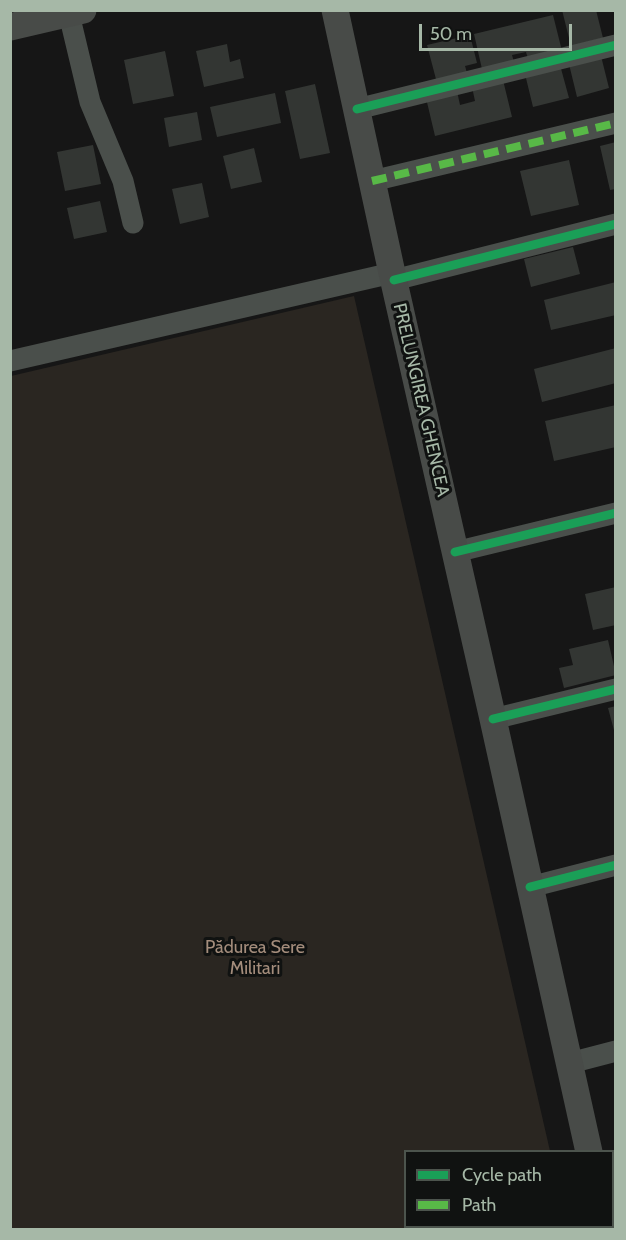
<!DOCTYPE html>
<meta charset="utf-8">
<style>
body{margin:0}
#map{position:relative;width:626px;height:1240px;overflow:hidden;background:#161616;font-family:Cabin,sans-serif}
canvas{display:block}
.frame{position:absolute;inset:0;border:12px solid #a6b8a7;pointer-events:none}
.legend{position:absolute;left:404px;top:1150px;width:210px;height:78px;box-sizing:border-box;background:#101211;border:2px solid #4c544d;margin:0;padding:8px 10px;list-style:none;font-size:18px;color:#a6b8a7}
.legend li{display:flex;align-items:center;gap:12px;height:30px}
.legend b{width:30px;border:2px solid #4c544d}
.scale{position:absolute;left:419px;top:24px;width:153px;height:27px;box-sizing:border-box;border:3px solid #a6b8a7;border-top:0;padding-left:8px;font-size:18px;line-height:21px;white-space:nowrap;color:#a6b8a7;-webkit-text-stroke:4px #101211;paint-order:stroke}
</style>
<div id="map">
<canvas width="626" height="1240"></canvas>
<div class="frame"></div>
<ul class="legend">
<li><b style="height:8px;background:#1a9f57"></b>Cycle path</li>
<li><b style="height:8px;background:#58b947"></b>Path</li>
</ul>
<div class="scale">50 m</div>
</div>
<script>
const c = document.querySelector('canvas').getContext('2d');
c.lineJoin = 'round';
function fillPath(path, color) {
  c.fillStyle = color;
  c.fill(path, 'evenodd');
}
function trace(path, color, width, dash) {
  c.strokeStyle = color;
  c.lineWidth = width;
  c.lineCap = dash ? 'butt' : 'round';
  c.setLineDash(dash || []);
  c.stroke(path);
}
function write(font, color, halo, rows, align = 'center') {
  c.font = font + ' Cabin,sans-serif';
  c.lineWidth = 6;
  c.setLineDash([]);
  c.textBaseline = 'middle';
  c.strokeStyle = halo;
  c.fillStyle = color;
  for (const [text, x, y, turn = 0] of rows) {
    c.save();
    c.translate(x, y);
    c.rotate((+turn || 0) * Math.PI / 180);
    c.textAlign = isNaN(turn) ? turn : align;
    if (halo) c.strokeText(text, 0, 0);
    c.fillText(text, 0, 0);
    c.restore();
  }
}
const green = new Path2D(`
 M 354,296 L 550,1151 L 406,1152 L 406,1226 L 567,1226 L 568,1229 L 11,1229 L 11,376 Z`);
const building = new Path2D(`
 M 562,10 L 596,10 L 603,38 L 571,46 Z
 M 553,15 L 562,51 L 528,59 L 526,52 L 512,55 L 514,62 L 482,69 L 474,34 Z
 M 470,35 L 477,63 L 465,66 L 468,76 L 437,83 L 427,45 Z
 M 227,44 L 230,62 L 240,59 L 244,78 L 204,87 L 196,51 Z
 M 165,51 L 174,96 L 133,104 L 124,60 Z
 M 600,52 L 609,88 L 577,97 L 568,60 Z
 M 560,65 L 569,98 L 533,107 L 525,74 Z
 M 503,80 L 512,117 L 435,136 L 426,98 L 457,91 L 460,105 L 475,101 L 472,87 Z
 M 315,84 L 330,153 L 300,159 L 285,91 Z
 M 275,93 L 281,123 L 217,137 L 210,107 Z
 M 197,112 L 202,140 L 169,147 L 164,118 Z
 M 616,142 L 616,189 L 610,190 L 600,146 Z
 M 93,145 L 101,184 L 65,191 L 57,152 Z
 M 254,148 L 262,182 L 231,189 L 223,156 Z
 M 569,160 L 579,205 L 531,216 L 520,171 Z
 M 202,183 L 209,217 L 180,224 L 172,189 Z
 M 100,201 L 107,232 L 74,239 L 67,208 Z
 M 573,247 L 580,274 L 531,287 L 524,259 Z
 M 616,282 L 616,315 L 551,330 L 544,300 Z
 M 616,348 L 616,383 L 542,402 L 534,369 Z
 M 616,405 L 616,447 L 554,461 L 545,421 Z
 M 616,587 L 616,625 L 593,630 L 585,594 Z
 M 608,640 L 616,675 L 564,688 L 559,668 L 573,665 L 569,649 Z
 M 616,706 L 616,734 L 615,734 L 608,708 Z`);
const minor = new Path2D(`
 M 69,14 L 90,102 L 123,181 L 133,223
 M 357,109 L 616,45
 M 372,181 L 616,123
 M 394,280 L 616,224
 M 10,361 L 392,273
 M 455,552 L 616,513
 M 493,719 L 616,689
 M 530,887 L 616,865
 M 570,1063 L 616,1051`);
const major = new Path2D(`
 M 335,10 L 392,273 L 493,719 L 589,1152
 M 10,27 L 83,10
 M 606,1226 L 607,1230`);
const quiet = new Path2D(`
 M 372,181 L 616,123`);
const cycleway = new Path2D(`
 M 357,109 L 616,45
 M 394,280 L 616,224
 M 455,552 L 616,513
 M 493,719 L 616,689
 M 530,887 L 616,865`);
const streetNames = [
 ["PRELUNGIREA GHENCEA",421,400,77]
];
const parkNames = [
 ["Pădurea Sere",255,948],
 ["Militari",255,969]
];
fillPath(green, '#2a2621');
fillPath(building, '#333633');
trace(minor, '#4a4f4b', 21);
trace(major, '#484b48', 27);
trace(quiet, '#58b947', 8, [15, 8]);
trace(cycleway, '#1a9f57', 9);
write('18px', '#a6b8a7', '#101211', streetNames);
write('18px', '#a48d7c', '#101211', parkNames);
</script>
